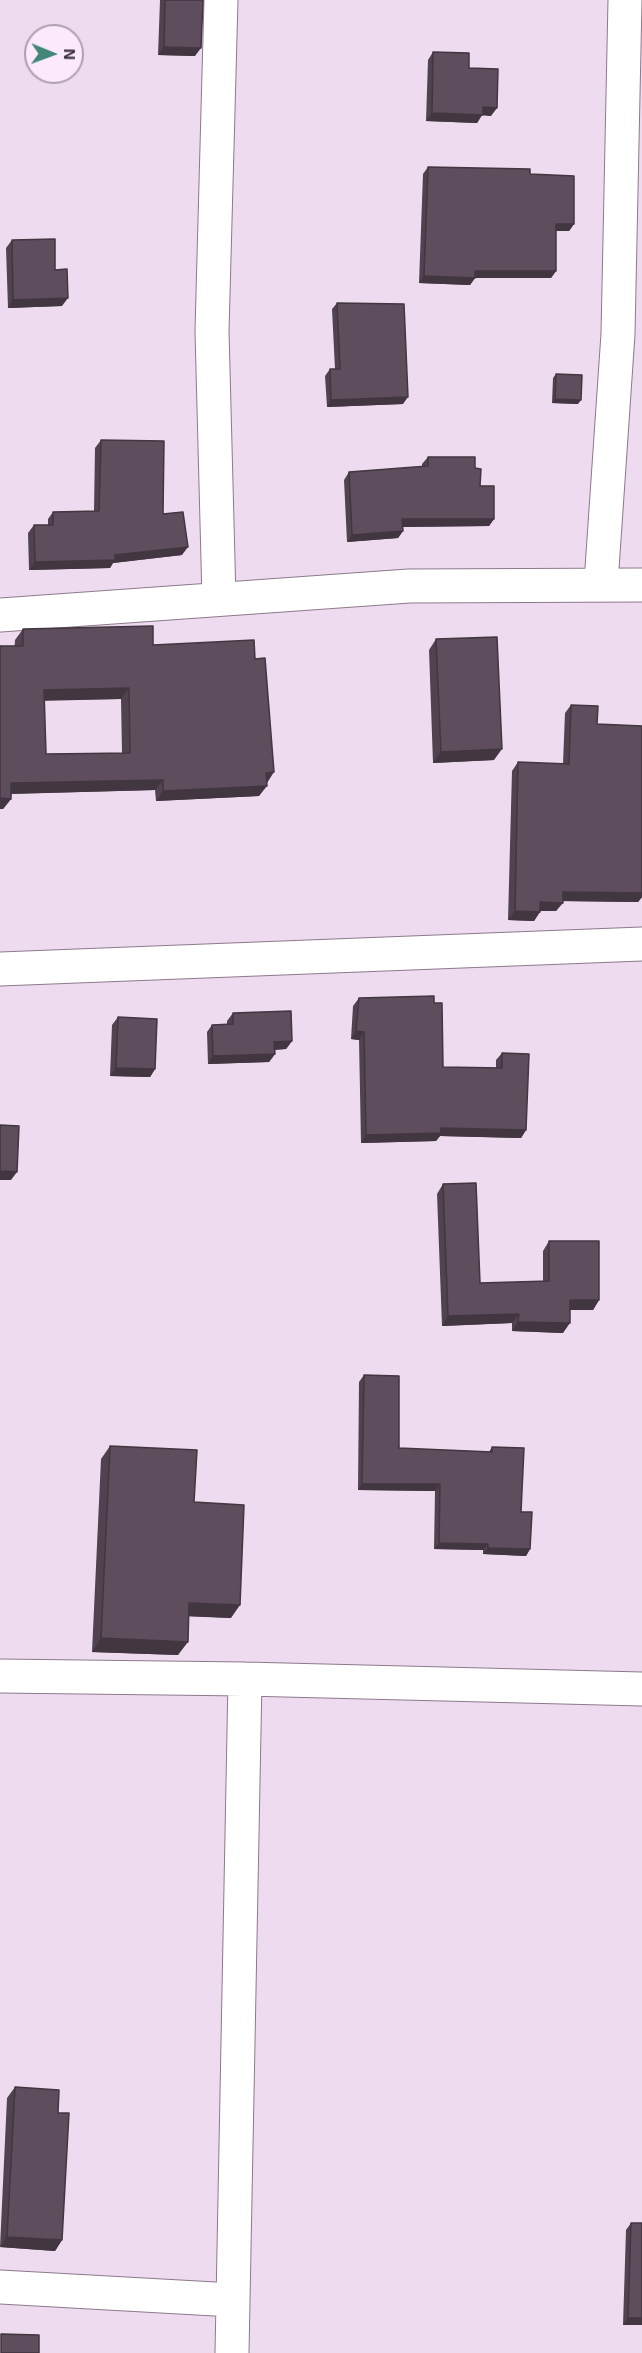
<!DOCTYPE html>
<style>
body{margin:0}
#map{position:relative;width:642px;height:2353px;overflow:hidden;background:#efdbef;font-family:"Exo 2",sans-serif}
canvas{display:block}
.north{position:absolute;left:24px;top:24px;width:60px;height:60px;box-sizing:border-box;background:#fce9fc;border:2px solid #aea0ae;border-radius:50%;rotate:91deg;font-size:16px;font-weight:700;line-height:24px;text-align:center;color:#3a323a}
.north::after{content:'';display:block;margin:auto;width:21px;height:27px;background:#438678;clip-path:polygon(50% 0,100% 100%,50% 72%,0 100%)}
</style>
<div id="map">
<canvas width="642" height="2353"></canvas>
<div class="north">N</div>
</div>
<script>
const c = document.querySelector('canvas').getContext('2d');
c.lineJoin = 'round';
function trace(path, color, width, dash) {
  c.strokeStyle = color;
  c.lineWidth = width;
  c.lineCap = dash ? 'butt' : 'round';
  c.setLineDash(dash || []);
  c.stroke(path);
}
function fillPath(path, color) {
  c.fillStyle = color;
  c.fill(path, 'evenodd');
}
const minor = new Path2D(`
 M 601,583 L 618,334 L 625,0
 M 219,599 L 212,331 L 221,0
 M 0,615 L 409,586 L 642,585
 M 0,969 L 642,944
 M 0,1676 L 245,1679 L 642,1689
 M 0,2287 L 233,2300
 M 232,2353 L 245,1679`);
const wall = new Path2D(`
 M 160,0 L 203,0 L 195,56 L 158,55 Z
 M 433,52 L 469,68 L 491,116 L 482,115 L 477,123 L 426,121 L 428,60 Z
 M 428,167 L 530,174 L 574,224 L 569,231 L 556,231 L 556,271 L 551,278 L 475,278 L 470,285 L 419,283 L 423,174 Z
 M 12,240 L 55,270 L 62,306 L 8,308 L 6,248 Z
 M 337,303 L 403,404 L 327,407 L 325,376 L 330,369 L 335,369 L 332,309 Z
 M 556,374 L 578,404 L 552,403 L 553,378 Z
 M 101,440 L 163,514 L 182,555 L 113,563 L 110,568 L 29,570 L 28,533 L 34,525 L 48,525 L 48,519 L 53,512 L 94,511 L 95,448 Z
 M 428,457 L 475,468 L 480,486 L 494,519 L 489,526 L 403,527 L 403,531 L 398,538 L 347,542 L 344,480 L 349,472 L 422,467 L 422,464 Z
 M 23,629 L 153,645 L 267,783 L 259,796 L 156,801 L 155,790 L 11,794 L 11,799 L 3,809 L 15,640 ZM 121,699 L 122,753 L 46,754 L 44,700 Z
 M 436,639 L 494,760 L 433,763 L 429,650 Z
 M 571,705 L 597,724 L 642,726 L 642,897 L 638,902 L 563,901 L 556,911 L 540,911 L 534,921 L 508,920 L 512,771 L 518,762 L 563,764 L 565,713 Z
 M 359,998 L 434,1003 L 443,1067 L 496,1068 L 496,1060 L 502,1053 L 526,1130 L 521,1138 L 440,1136 L 436,1141 L 361,1143 L 359,1040 L 351,1039 L 353,1006 Z
 M 233,1013 L 292,1041 L 286,1049 L 274,1050 L 275,1054 L 269,1062 L 208,1064 L 207,1032 L 212,1025 L 227,1024 L 227,1021 Z
 M 118,1017 L 155,1069 L 150,1077 L 110,1076 L 112,1025 Z
 M 443,1184 L 480,1283 L 543,1281 L 543,1251 L 549,1241 L 599,1300 L 593,1310 L 570,1310 L 563,1333 L 512,1331 L 512,1323 L 442,1326 L 437,1194 Z
 M 364,1375 L 399,1448 L 489,1452 L 492,1447 L 521,1512 L 530,1549 L 526,1556 L 483,1554 L 483,1550 L 434,1549 L 435,1491 L 358,1490 L 359,1382 Z
 M 110,1446 L 194,1502 L 231,1618 L 189,1616 L 178,1655 L 92,1652 L 101,1459 Z
 M 15,2087 L 58,2113 L 62,2240 L 55,2251 L 0,2247 L 7,2098 Z
 M 631,2223 L 642,2223 L 642,2325 L 623,2325 L 626,2230 Z`);
const shadedWall = new Path2D(`
 M 164,47 L 201,48 L 195,56 L 158,55 Z
 M 483,107 L 497,108 L 491,116 L 482,115 L 477,123 L 426,121 L 432,113 Z
 M 556,224 L 574,224 L 569,231 L 551,231 Z
 M 475,271 L 556,271 L 551,278 L 470,278 Z
 M 424,276 L 475,278 L 470,285 L 419,283 Z
 M 68,298 L 62,306 L 8,308 L 13,300 Z
 M 408,397 L 403,404 L 327,407 L 331,400 Z
 M 555,399 L 581,400 L 578,404 L 552,403 Z
 M 402,519 L 494,519 L 489,526 L 397,527 Z
 M 403,531 L 398,538 L 347,542 L 352,535 Z
 M 188,547 L 182,555 L 113,563 L 110,568 L 29,570 L 35,562 L 115,555 Z
 M 129,688 L 121,699 L 37,701 L 44,690 Z
 M 502,749 L 494,760 L 433,763 L 441,752 Z
 M 274,772 L 267,783 L 266,773 Z
 M 163,780 L 155,790 L 3,794 L 11,783 Z
 M 267,786 L 259,796 L 156,801 L 163,791 Z
 M 0,798 L 11,799 L 3,809 L 0,809 Z
 M 642,889 L 642,897 L 638,902 L 557,901 L 563,892 Z
 M 540,902 L 563,903 L 556,911 L 534,911 Z
 M 515,911 L 540,912 L 534,921 L 508,920 Z
 M 356,1031 L 364,1032 L 359,1040 L 351,1039 Z
 M 292,1041 L 286,1049 L 269,1050 L 274,1042 Z
 M 275,1054 L 269,1062 L 208,1064 L 213,1056 Z
 M 116,1068 L 155,1069 L 150,1077 L 110,1076 Z
 M 441,1128 L 526,1130 L 521,1138 L 440,1136 L 436,1141 L 361,1143 L 366,1135 Z
 M 0,1171 L 17,1172 L 11,1180 L 0,1180 Z
 M 570,1300 L 599,1300 L 593,1310 L 563,1310 Z
 M 519,1314 L 512,1323 L 442,1326 L 448,1316 Z
 M 518,1322 L 570,1323 L 563,1333 L 512,1331 Z
 M 362,1484 L 440,1484 L 435,1491 L 358,1490 Z
 M 439,1543 L 488,1544 L 483,1550 L 434,1549 Z
 M 488,1548 L 530,1549 L 526,1556 L 483,1554 Z
 M 189,1603 L 240,1605 L 231,1618 L 180,1616 Z
 M 101,1638 L 188,1642 L 178,1655 L 92,1652 Z
 M 7,2237 L 62,2240 L 55,2251 L 0,2247 Z
 M 628,2318 L 642,2318 L 642,2325 L 623,2325 Z`);
const building = new Path2D(`
 M 165,0 L 203,0 L 201,48 L 164,47 Z
 M 433,52 L 469,53 L 469,68 L 498,69 L 497,108 L 483,107 L 483,115 L 432,113 Z
 M 428,167 L 530,169 L 530,174 L 574,176 L 574,224 L 556,224 L 556,271 L 475,271 L 475,278 L 424,276 Z
 M 55,239 L 55,270 L 67,269 L 68,298 L 13,300 L 12,240 Z
 M 337,303 L 404,304 L 408,397 L 331,400 L 330,369 L 340,369 Z
 M 556,374 L 582,375 L 581,400 L 555,399 Z
 M 101,440 L 164,441 L 163,514 L 183,512 L 188,547 L 115,555 L 115,560 L 35,562 L 34,525 L 53,525 L 53,512 L 99,511 Z
 M 428,457 L 475,457 L 475,468 L 481,469 L 480,486 L 494,486 L 494,519 L 402,519 L 403,531 L 352,535 L 349,472 L 428,466 Z
 M 153,626 L 153,645 L 254,640 L 255,659 L 265,658 L 274,772 L 266,773 L 267,786 L 163,791 L 163,780 L 11,783 L 11,799 L 0,798 L 0,646 L 23,646 L 23,629 ZM 129,688 L 130,753 L 46,754 L 44,690 Z
 M 497,637 L 502,749 L 441,752 L 436,639 Z
 M 571,705 L 598,706 L 597,724 L 642,726 L 642,893 L 563,892 L 563,903 L 540,902 L 540,912 L 515,911 L 518,762 L 569,764 Z
 M 434,996 L 434,1003 L 442,1003 L 443,1067 L 502,1068 L 502,1053 L 529,1054 L 526,1130 L 441,1128 L 441,1133 L 366,1135 L 364,1032 L 356,1031 L 359,998 Z
 M 291,1011 L 292,1041 L 274,1042 L 275,1054 L 213,1056 L 212,1025 L 233,1024 L 233,1013 Z
 M 118,1017 L 157,1019 L 155,1069 L 116,1068 Z
 M 0,1125 L 19,1126 L 17,1172 L 0,1171 Z
 M 476,1183 L 480,1283 L 549,1281 L 549,1241 L 599,1241 L 599,1300 L 570,1300 L 570,1323 L 518,1322 L 519,1314 L 448,1316 L 443,1184 Z
 M 364,1375 L 399,1376 L 399,1448 L 492,1452 L 492,1447 L 524,1448 L 521,1512 L 532,1512 L 530,1549 L 488,1548 L 488,1544 L 439,1543 L 440,1484 L 362,1484 Z
 M 110,1446 L 197,1450 L 194,1502 L 244,1505 L 240,1605 L 189,1603 L 188,1642 L 101,1638 Z
 M 15,2087 L 59,2090 L 58,2113 L 69,2113 L 62,2240 L 7,2237 Z
 M 631,2223 L 642,2223 L 642,2318 L 628,2318 Z
 M 1,2334 L 39,2335 L 39,2353 L 1,2353 Z`);
trace(minor, '#8c7a8b', 35);
trace(minor, '#fff', 33);
fillPath(wall, '#514250');
fillPath(shadedWall, '#423641');
fillPath(building, '#5e4d5d');
trace(building, '#423641', 1.5);
</script>
